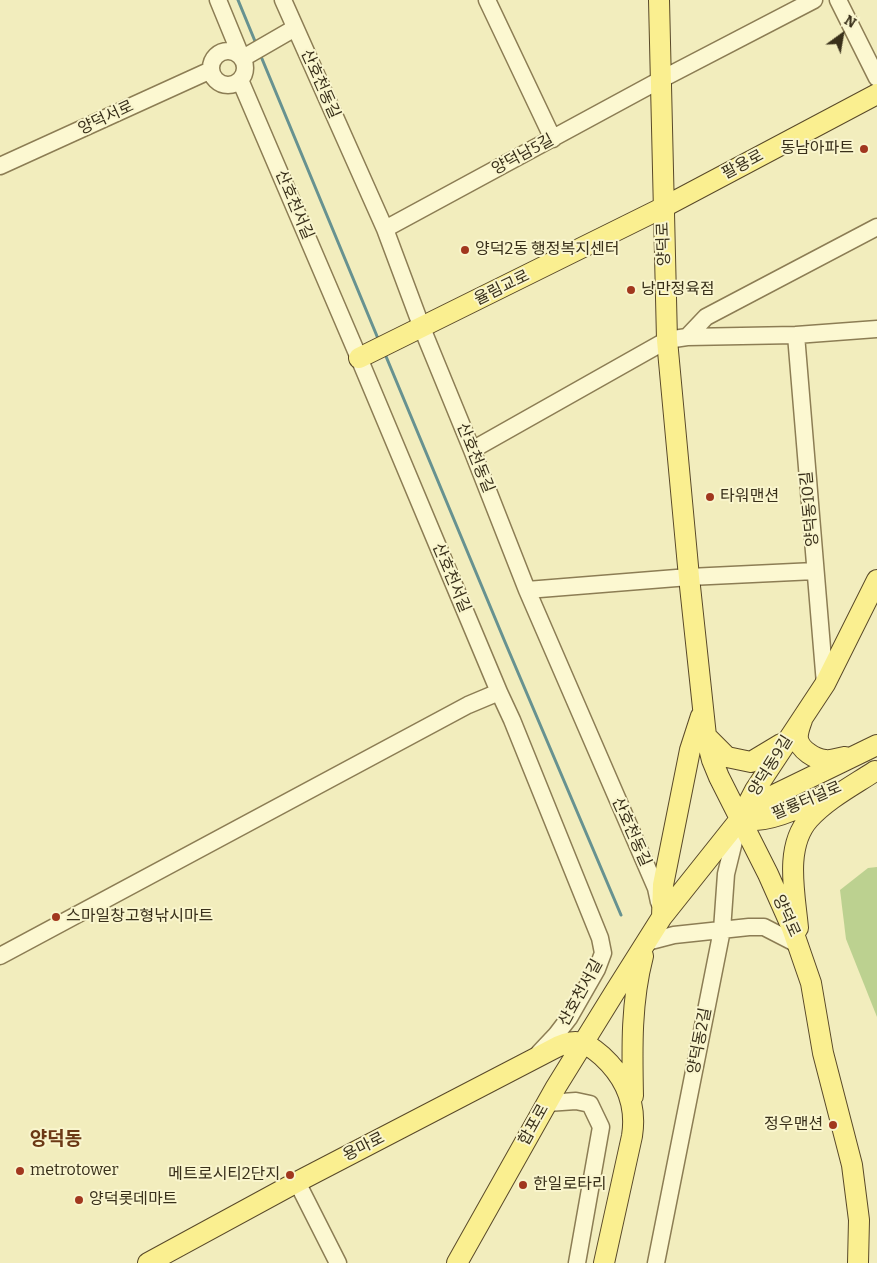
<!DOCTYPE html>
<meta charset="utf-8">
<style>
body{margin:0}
#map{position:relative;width:877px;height:1263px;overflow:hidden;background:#f2edbd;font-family:Bitter,serif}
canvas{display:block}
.north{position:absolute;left:817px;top:10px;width:50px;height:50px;-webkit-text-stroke:4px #f9f5cd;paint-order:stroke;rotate:32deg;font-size:14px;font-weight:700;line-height:20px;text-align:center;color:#39301a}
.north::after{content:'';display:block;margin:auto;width:18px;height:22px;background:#39301a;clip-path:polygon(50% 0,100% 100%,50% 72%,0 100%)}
</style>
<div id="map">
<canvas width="877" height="1263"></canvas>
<div class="north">N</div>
</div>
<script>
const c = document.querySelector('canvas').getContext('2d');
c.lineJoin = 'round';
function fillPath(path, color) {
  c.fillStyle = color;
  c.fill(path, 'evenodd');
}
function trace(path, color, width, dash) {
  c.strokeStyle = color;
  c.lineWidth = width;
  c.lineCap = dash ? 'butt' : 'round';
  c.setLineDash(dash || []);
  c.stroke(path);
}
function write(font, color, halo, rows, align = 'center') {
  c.font = font + ' Bitter,"Noto Sans KR",serif';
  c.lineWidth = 4;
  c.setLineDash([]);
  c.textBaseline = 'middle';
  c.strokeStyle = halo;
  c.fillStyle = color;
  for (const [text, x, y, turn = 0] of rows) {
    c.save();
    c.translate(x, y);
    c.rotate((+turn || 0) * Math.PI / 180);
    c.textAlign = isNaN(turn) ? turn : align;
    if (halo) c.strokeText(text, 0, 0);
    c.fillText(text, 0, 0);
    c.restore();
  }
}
const green = new Path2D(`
 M 877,867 L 877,1017 L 846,939 L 840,890 L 868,868 Z`);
const stream = new Path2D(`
 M 238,0 L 257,46
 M 260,54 L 379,341
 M 385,354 L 505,642 L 621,915`);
const minor = new Path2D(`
 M 218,0 L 241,56
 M 283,0 L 385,229 L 422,328 L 472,450 L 527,590 L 656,888 L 659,902
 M 487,0 L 553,139
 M 838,0 L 877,78
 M211 68a17 17 0 1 1 34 0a17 17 0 1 1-34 0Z
 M 243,58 L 295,28
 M 240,80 L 359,358 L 499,692 L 512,720 L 600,938 L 603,953 L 597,969 L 569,1018 L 556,1035 L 539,1053
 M 0,166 L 211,70
 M 385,229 L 660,80 L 814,0
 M 796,335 L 825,684
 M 687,337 L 706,317 L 877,227
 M 472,450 L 667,340 L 687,337 L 796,335 L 877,329
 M 527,590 L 689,577 L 815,571
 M 647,942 L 674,935 L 749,927 L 764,927 L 799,945
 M 0,956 L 468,705 L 499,692
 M 547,1103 L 576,1101 L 590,1104 L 601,1127 L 577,1263
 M 297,1182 L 338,1263
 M 656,1263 L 722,930 L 726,874 L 739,821`);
const major = new Path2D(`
 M 659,0 L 667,340 L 689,577 L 706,736 L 712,760 L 719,777 L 768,874 L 792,928 L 811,983 L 823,1053 L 852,1165 L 859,1220 L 858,1263
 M 359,358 L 662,208 L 877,94
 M 802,720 C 800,726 797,733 798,739 C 800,750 815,759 825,760 C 832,761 838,758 845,757
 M 707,737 L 727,757 L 751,762 L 781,744
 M 743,816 L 755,806 L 772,796 L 877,745
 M 740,819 C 745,819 751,821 756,820 C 778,819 808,804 828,794
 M 662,917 L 663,885 L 690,750 L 701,716
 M 798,928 C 795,894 784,847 809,819 C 827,799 854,785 875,771
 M 633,1096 C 632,1048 631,1002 643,956
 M 148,1263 L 297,1182 L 553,1049 C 575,1037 585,1041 602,1056 C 626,1078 637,1104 632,1136 L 604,1263
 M 457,1263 L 556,1087 L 616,990 L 662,917 L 740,819 L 755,790 L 825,684 L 877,580`);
const markers = [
 [864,149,5,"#a1371e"],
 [465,250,5,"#a1371e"],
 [631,290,5,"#a1371e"],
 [710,497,5,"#a1371e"],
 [56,917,5,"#a1371e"],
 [833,1125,5,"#a1371e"],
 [20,1171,5,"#a1371e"],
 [290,1175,5,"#a1371e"],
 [523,1185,5,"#a1371e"],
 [79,1200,5,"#a1371e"]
];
const streetNames = [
 ["산호천동길",320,84,66],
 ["양덕서로",106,118,-25],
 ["양덕남5길",523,155,-28],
 ["팔용로",743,165,-28],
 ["산호천서길",294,205,67],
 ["양덕로",664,244,-92],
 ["율림교로",502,288,-26],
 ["산호천동길",475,458,68],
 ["양덕동10길",810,509,-95],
 ["산호천서길",451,578,67],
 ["양덕동9길",771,766,-58],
 ["팔룡터널로",807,801,-23],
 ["산호천동길",631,832,66],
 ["양덕로",786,916,66],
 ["산호천서길",581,993,-61],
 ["양덕동2길",700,1041,-79],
 ["합포로",534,1125,-61],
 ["용마로",364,1147,-27]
];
const poiNames = [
 ["동남아파트",854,149,"right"],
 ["양덕2동 행정복지센터",475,250],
 ["낭만정육점",641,290],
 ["타워맨션",720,497],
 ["스마일창고형낚시마트",66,917],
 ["정우맨션",823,1125,"right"],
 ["metrotower",30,1171],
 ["메트로시티2단지",280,1175,"right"],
 ["한일로타리",533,1185],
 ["양덕롯데마트",89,1200]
];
const quarterNames = [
 ["양덕동",56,1140]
];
fillPath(green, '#bcd190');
trace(stream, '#679290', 3);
trace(minor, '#8c7d54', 19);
trace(major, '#594929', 22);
trace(minor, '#fcf8d1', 16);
trace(major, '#faef90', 20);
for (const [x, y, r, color] of markers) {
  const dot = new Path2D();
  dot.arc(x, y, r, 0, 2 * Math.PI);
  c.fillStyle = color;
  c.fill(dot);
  trace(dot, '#f9f5cd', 2);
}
write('16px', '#39301a', '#f9f5cd', streetNames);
write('16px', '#39301a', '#f9f5cd', poiNames, 'left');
write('bold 19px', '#6b3815', '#f9f5cd', quarterNames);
</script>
